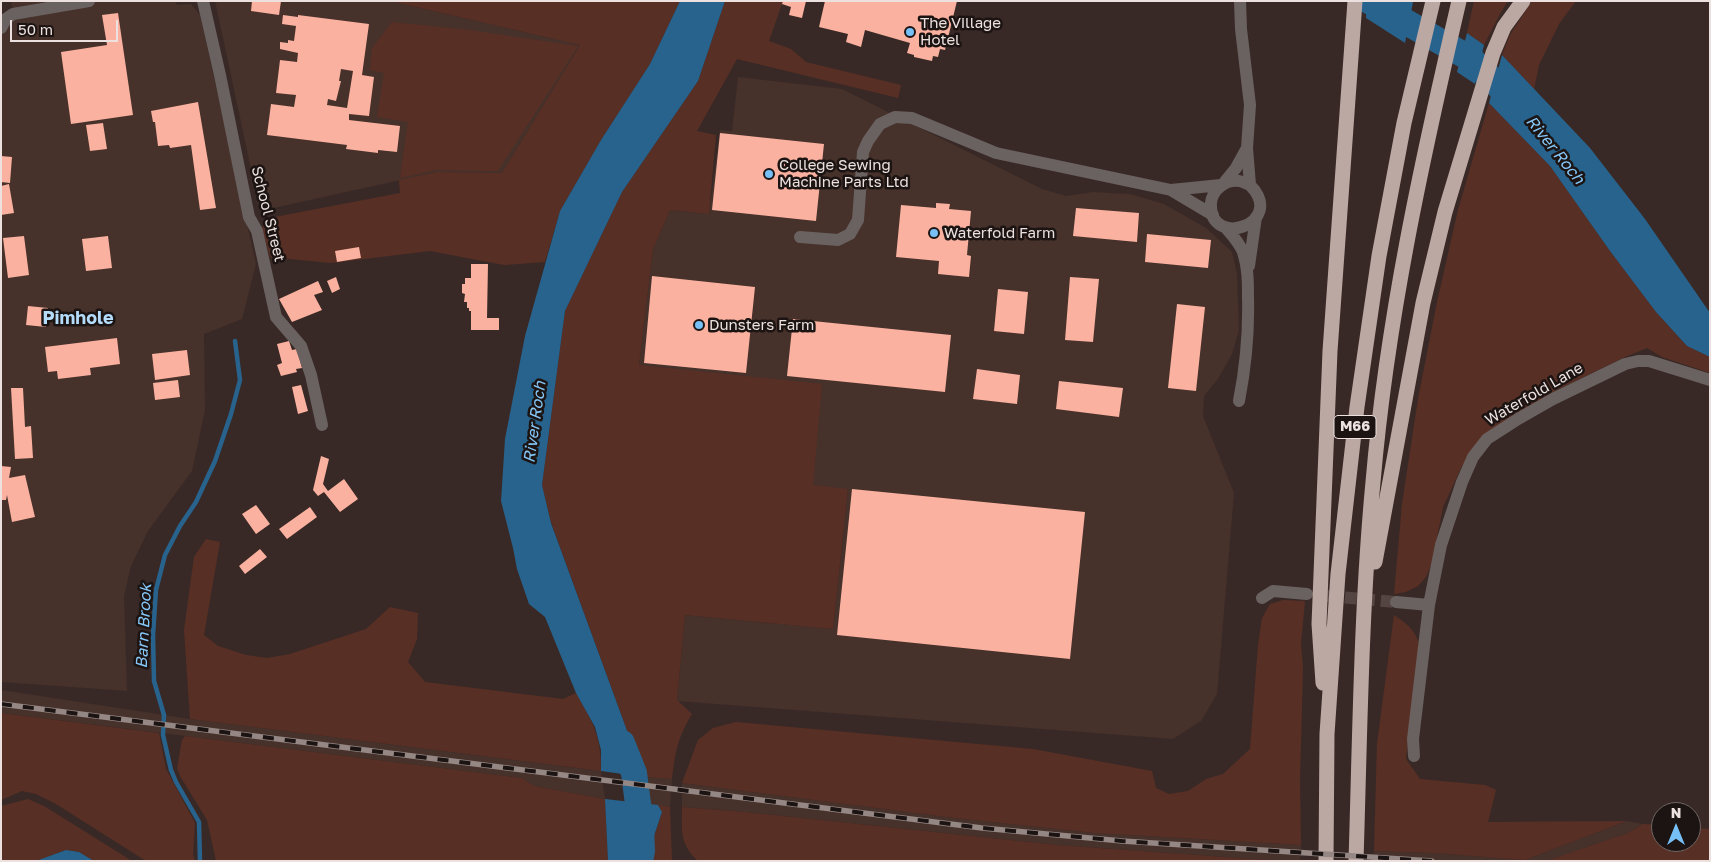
<!DOCTYPE html>
<style>
body{margin:0}
#map{position:relative;width:1711px;height:862px;overflow:hidden;background:#392926;font-family:"Golos Text",sans-serif}
canvas{display:block}
.frame{position:absolute;inset:0;border:2px solid #ece1de;pointer-events:none}
.north{position:absolute;left:1651px;top:802px;width:50px;height:50px;box-sizing:border-box;background:#1b1412;border:1px solid #6f6664;border-radius:50%;rotate:0deg;font-size:14px;font-weight:700;line-height:20px;text-align:center;color:#ece1de}
.north::after{content:'';display:block;margin:auto;width:18px;height:22px;background:#77c0f7;clip-path:polygon(50% 0,100% 100%,50% 72%,0 100%)}
.scale{position:absolute;left:10px;top:20px;width:108px;height:22px;box-sizing:border-box;border:2px solid #ece1de;border-top:0;padding-left:6px;font-size:15px;line-height:18px;white-space:nowrap;color:#ece1de;-webkit-text-stroke:4px #1b1412;paint-order:stroke}
</style>
<div id="map">
<canvas width="1711" height="862"></canvas>
<div class="frame"></div>
<div class="north">N</div>
<div class="scale">50 m</div>
</div>
<script>
const c = document.querySelector('canvas').getContext('2d');
c.lineJoin = 'round';
function fillPath(path, color) {
  c.fillStyle = color;
  c.fill(path, 'evenodd');
}
function trace(path, color, width, dash) {
  c.strokeStyle = color;
  c.lineWidth = width;
  c.lineCap = dash ? 'butt' : 'round';
  c.setLineDash(dash || []);
  c.stroke(path);
}
function write(font, color, halo, rows, align = 'center') {
  c.font = font + ' "Golos Text",sans-serif';
  c.lineWidth = 5;
  c.setLineDash([]);
  c.textBaseline = 'middle';
  c.strokeStyle = halo;
  c.fillStyle = color;
  for (const [text, x, y, turn = 0] of rows) {
    c.save();
    c.translate(x, y);
    c.rotate((+turn || 0) * Math.PI / 180);
    c.textAlign = isNaN(turn) ? turn : align;
    if (halo) c.strokeText(text, 0, 0);
    c.fillText(text, 0, 0);
    c.restore();
  }
}
const built = new Path2D(`
 M 11,1 L 175,1 L 177,5 L 191,4 L 200,15 L 256,264 L 242,319 L 204,334 L 205,410 L 192,471 L 148,531 L 131,566 L 124,596 L 127,691 L 1,682 L 1,14 L 13,10 Z
 M 215,1 L 390,1 L 580,45 L 502,173 L 437,172 L 260,211 Z
 M 738,77 L 842,89 L 1042,189 L 1066,196 L 1093,192 L 1130,194 L 1164,204 L 1206,228 L 1232,252 L 1237,274 L 1239,330 L 1232,354 L 1218,379 L 1204,396 L 1203,416 L 1234,493 L 1217,694 L 1201,721 L 1173,739 L 677,701 L 685,615 L 833,629 L 848,490 L 813,485 L 639,365 L 653,249 L 670,210 L 709,214 L 720,130 L 732,131 Z
 M 1,690 L 190,719 L 601,771 L 605,799 L 534,786 L 522,778 L 1,713 Z
 M 644,777 L 672,779 L 670,807 L 650,805 Z
 M 682,783 L 954,818 L 1095,833 L 1301,845 L 1300,861 L 1253,859 L 1057,845 L 745,812 L 682,807 Z
 M 1627,821 L 1643,824 L 1628,833 L 1550,860 L 1561,861 L 1373,861 L 1374,851 L 1434,853 L 1525,860 Z`);
const green = new Path2D(`
 M 390,1 L 680,1 L 650,64 L 601,140 L 560,211 L 545,262 L 504,265 L 430,251 L 331,263 L 270,257 L 262,229 L 264,223 L 275,217 L 400,193 L 399,180 L 437,172 L 502,173 L 580,45 Z
 M 725,1 L 783,1 L 769,41 L 791,49 L 806,62 L 901,85 L 898,98 L 737,59 L 697,131 L 716,135 L 709,214 L 670,210 L 653,249 L 639,365 L 822,384 L 813,485 L 848,489 L 833,629 L 685,615 L 677,700 L 692,714 C 678,737 675,752 672,779 L 644,777 L 551,522 L 542,485 L 565,311 L 622,192 L 698,81 Z
 M 1474,1 L 1508,1 L 1501,12 L 1484,45 L 1467,33 Z
 M 1532,1 L 1576,1 L 1559,24 L 1539,65 L 1534,89 L 1502,55 L 1510,35 Z
 M 392,22 L 469,30 L 578,46 L 498,171 L 436,170 L 400,178 L 408,122 L 377,117 L 384,73 L 370,70 L 372,48 Z
 M 1489,103 L 1550,166 L 1610,251 L 1656,312 L 1687,346 L 1710,357 L 1710,373 L 1662,357 L 1647,348 L 1625,357 L 1559,389 L 1462,466 L 1443,507 L 1432,563 L 1426,577 L 1418,586 L 1406,592 L 1394,594 L 1402,504 L 1418,399 L 1437,302 L 1458,210 Z
 M 206,539 L 220,542 L 204,635 L 218,646 L 246,655 L 267,658 L 290,654 L 366,629 L 390,607 L 418,613 L 417,639 L 408,662 L 425,682 L 563,699 L 576,693 C 593,723 601,735 601,771 L 190,719 L 184,630 L 194,557 Z
 M 1283,600 L 1305,601 L 1301,643 L 1303,669 L 1300,779 L 1301,845 L 1095,833 L 954,818 L 682,783 L 698,740 L 713,728 L 736,722 L 1033,749 L 1152,771 L 1156,788 L 1169,794 L 1188,791 L 1206,779 L 1223,774 L 1250,749 L 1258,645 L 1262,618 L 1270,604 Z
 M 1394,615 C 1406,623 1414,629 1419,643 L 1406,759 L 1420,779 L 1485,785 L 1496,790 L 1488,822 L 1627,821 L 1525,860 L 1434,853 L 1374,851 L 1377,744 Z
 M 1,713 L 159,733 L 166,769 L 195,823 L 193,854 L 195,861 L 146,861 L 56,804 L 36,794 L 22,791 L 1,800 Z
 M 185,736 L 522,778 L 534,786 L 605,799 L 608,861 L 216,861 L 207,820 L 180,776 L 177,768 L 182,740 Z
 M 28,799 L 44,806 L 132,861 L 94,861 L 79,852 L 66,850 L 36,861 L 1,861 L 1,806 Z
 M 658,805 L 670,807 L 672,861 L 649,861 L 648,854 L 662,813 Z
 M 682,807 L 745,812 L 1057,845 L 1253,859 L 1300,861 L 698,861 C 679,843 682,831 682,807 Z
 M 1643,824 L 1661,825 L 1661,842 L 1691,842 L 1691,828 L 1710,829 L 1710,861 L 1549,860 L 1628,833 Z`);
const water = new Path2D(`
 M 680,1 L 725,1 L 698,81 L 622,192 L 565,311 L 542,485 L 551,523 L 644,777 L 601,771 L 601,750 L 595,727 L 576,693 L 545,617 L 529,604 L 517,569 L 513,548 L 501,501 L 505,439 L 525,336 L 560,211 L 601,140 L 650,64 Z
 M 1367,1 L 1413,2 L 1405,43 L 1366,18 Z
 M 1467,33 L 1484,45 L 1475,84 L 1457,72 Z
 M 1502,55 L 1590,148 L 1645,219 L 1710,313 L 1710,357 L 1687,346 L 1656,312 L 1610,251 L 1550,166 L 1489,103 Z
 M 605,799 L 658,805 L 662,812 L 648,854 L 649,861 L 608,861 Z
 M 66,850 L 79,852 L 94,861 L 36,861 Z`);
const stream = new Path2D(`
 M 200,861 L 199,822 L 176,782 L 171,770 L 163,735 L 164,715 L 154,681 L 153,635 L 156,590 L 165,555 L 180,526 L 196,502 L 215,461 L 231,414 L 240,380 L 235,341`);
const river = new Path2D(`
 M 1369,1 L 1471,59 L 1520,107
 M 622,743 L 634,773 L 641,827 L 642,851 L 640,861`);
const building = new Path2D(`
 M 252,1 L 281,1 L 279,15 L 251,11 Z
 M 783,1 L 806,1 L 802,18 L 789,15 L 791,7 L 782,4 Z
 M 825,1 L 957,1 L 945,50 L 940,49 L 938,57 L 933,56 L 932,61 L 914,57 L 914,55 L 907,53 L 910,43 L 865,30 L 861,47 L 846,42 L 848,34 L 819,27 Z
 M 118,13 L 133,115 L 71,124 L 61,52 L 107,45 L 102,15 Z
 M 283,15 L 298,17 L 298,15 L 369,24 L 362,75 L 374,77 L 369,116 L 349,114 L 349,120 L 400,126 L 397,152 L 378,150 L 378,153 L 346,149 L 347,145 L 267,135 L 271,104 L 294,107 L 296,95 L 276,93 L 280,60 L 297,62 L 298,53 L 280,49 L 280,42 L 288,43 L 288,40 L 294,41 L 296,26 L 282,24 ZM 341,69 L 353,71 L 347,108 L 327,105 L 328,99 L 336,101 L 341,81 L 339,81 Z
 M 198,102 L 216,208 L 200,210 L 191,145 L 170,148 L 169,145 L 158,146 L 155,122 L 153,122 L 151,111 Z
 M 103,123 L 107,149 L 90,151 L 86,125 Z
 M 720,133 L 824,144 L 816,221 L 712,210 Z
 M 1,156 L 12,157 L 10,183 L 1,182 Z
 M 9,184 L 14,213 L 1,215 L 1,186 Z
 M 936,203 L 950,204 L 949,209 L 971,211 L 967,255 L 971,256 L 969,277 L 938,274 L 939,261 L 896,257 L 901,205 L 936,208 Z
 M 1076,208 L 1139,213 L 1137,242 L 1073,236 Z
 M 1147,234 L 1211,240 L 1208,268 L 1145,262 Z
 M 24,236 L 29,275 L 8,278 L 3,238 Z
 M 108,236 L 112,268 L 86,271 L 82,239 Z
 M 359,247 L 361,258 L 337,262 L 335,251 Z
 M 471,264 L 488,264 L 487,318 L 499,318 L 499,330 L 471,330 L 471,311 L 469,311 L 469,308 L 467,308 L 467,302 L 464,302 L 465,294 L 462,293 L 462,284 L 465,284 L 465,278 L 471,278 Z
 M 652,276 L 755,287 L 746,373 L 644,363 Z
 M 336,277 L 340,289 L 332,293 L 327,281 Z
 M 1070,277 L 1099,279 L 1093,342 L 1065,340 Z
 M 318,281 L 323,292 L 314,295 L 322,310 L 292,322 L 279,299 Z
 M 998,289 L 1028,292 L 1024,334 L 994,331 Z
 M 1177,304 L 1205,307 L 1196,391 L 1168,388 Z
 M 28,306 L 48,308 L 46,327 L 26,325 Z
 M 793,319 L 951,335 L 945,392 L 787,376 Z
 M 117,338 L 120,364 L 90,368 L 91,375 L 58,379 L 57,371 L 48,372 L 45,347 Z
 M 289,341 L 292,350 L 297,349 L 302,368 L 296,369 L 297,372 L 281,376 L 277,365 L 282,363 L 277,344 Z
 M 187,350 L 190,375 L 155,380 L 152,354 Z
 M 977,369 L 1020,375 L 1017,404 L 973,399 Z
 M 178,380 L 180,397 L 155,400 L 153,383 Z
 M 1059,381 L 1123,388 L 1119,417 L 1056,409 Z
 M 301,385 L 308,411 L 298,414 L 292,387 Z
 M 11,388 L 23,388 L 25,427 L 31,426 L 33,458 L 15,459 Z
 M 321,456 L 329,459 L 323,484 L 328,491 L 344,479 L 358,499 L 340,512 L 324,492 L 318,496 L 313,490 Z
 M 1,466 L 11,467 L 9,478 L 25,475 L 35,517 L 12,522 L 7,495 L 6,500 L 1,500 Z
 M 852,489 L 1085,512 L 1070,659 L 837,635 Z
 M 256,505 L 270,524 L 256,534 L 242,514 Z
 M 310,507 L 317,517 L 287,539 L 279,529 Z
 M 260,549 L 267,557 L 245,574 L 239,566 Z`);
const minorTunnel = new Path2D(`
 M 1327,596 L 1396,602`);
const minor = new Path2D(`
 M 203,1 L 220,75 L 249,217 L 257,231 L 276,317 L 301,346 L 311,375 L 322,425
 M 1240,1 L 1241,29 L 1250,105 L 1247,148 L 1250,185 C 1288,224 1208,250 1211,203 C 1212,190 1226,179 1239,181 C 1242,181 1246,184 1250,185
 M 1,28 L 6,19 L 13,14 L 89,1
 M 1223,184 L 1236,168 L 1247,148
 M 1171,190 L 1213,215
 M 1225,227 C 1232,235 1239,242 1243,252 C 1248,267 1248,282 1248,298 C 1249,335 1246,365 1239,401
 M 800,237 L 838,240 L 850,234 L 858,220 L 863,152 L 868,141 L 880,124 L 895,117 L 912,118 L 996,153 L 1171,190 L 1221,185
 M 1249,266 L 1256,217
 M 1262,598 L 1273,591 L 1307,594
 M 1396,602 L 1429,605
 M 1414,756 L 1413,739 L 1429,605 L 1441,545 L 1462,482 L 1473,457 L 1487,439 L 1518,419 L 1553,399 L 1625,364 L 1638,361 L 1649,361 L 1710,380`);
const motorway = new Path2D(`
 M 1375,562 L 1423,303 L 1445,212 L 1493,53 L 1504,27 L 1523,1
 M 1323,683 L 1319,624 L 1330,351 L 1355,1
 M 1326,861 L 1327,734 L 1338,574 L 1357,407 L 1379,256 L 1404,123 L 1433,1
 M 1356,861 C 1360,734 1361,608 1373,482 C 1387,319 1422,160 1459,1`);
const rail = new Path2D(`
 M 1,704 L 982,828 L 1122,841 L 1432,861`);
const markers = [
 [910,32,5,"#77c0f7"],
 [769,174,5,"#77c0f7"],
 [934,233,5,"#77c0f7"],
 [699,325,5,"#77c0f7"]
];
const shields = [
 [1355,427,42]
];
const shieldNames = [
 ["M66",1355,427]
];
const poiNames = [
 ["The Village",920,23],
 ["Hotel",920,40],
 ["College Sewing",779,165],
 ["Machine Parts Ltd",779,182],
 ["Waterfold Farm",944,233],
 ["Dunsters Farm",709,325]
];
const streetNames = [
 ["School Street",268,214,76],
 ["Waterfold Lane",1534,394,-30]
];
const waterNames = [
 ["River Roch",1555,150,51],
 ["River Roch",535,422,-82],
 ["Barn Brook",144,626,-87]
];
const quarterNames = [
 ["Pimhole",78,318]
];
fillPath(built, '#46312b');
fillPath(green, '#582f25');
fillPath(water, '#28638d');
trace(stream, '#28638d', 4.5);
trace(river, '#28638d', 26);
fillPath(building, '#fbb19f');
trace(minorTunnel, '#544542', 12, [12, 6]);
trace(minor, '#6a6260', 12);
trace(motorway, '#bca8a3', 15);
trace(rail, '#948784', 5.5);
trace(rail, '#1b1412', 4, [11]);
for (const [x, y, r, color] of markers) {
  const dot = new Path2D();
  dot.arc(x, y, r, 0, 2 * Math.PI);
  c.fillStyle = color;
  c.fill(dot);
  trace(dot, '#1b1412', 2);
}
for (const [x, y, w] of shields) {
  const box = new Path2D();
  box.roundRect(x - w / 2, y - 11.5, w, 23, 4);
  c.fillStyle = '#1b1412';
  c.fill(box);
  trace(box, '#ece1de', 1);
}
write('bold 14px', '#ece1de', null, shieldNames);
write('15px', '#ece1de', '#1b1412', poiNames, 'left');
write('15px', '#ece1de', '#1b1412', streetNames);
write('italic 16px', '#86c7f8', '#1b1412', waterNames);
write('bold 18px', '#b4dbfa', '#1b1412', quarterNames);
</script>
